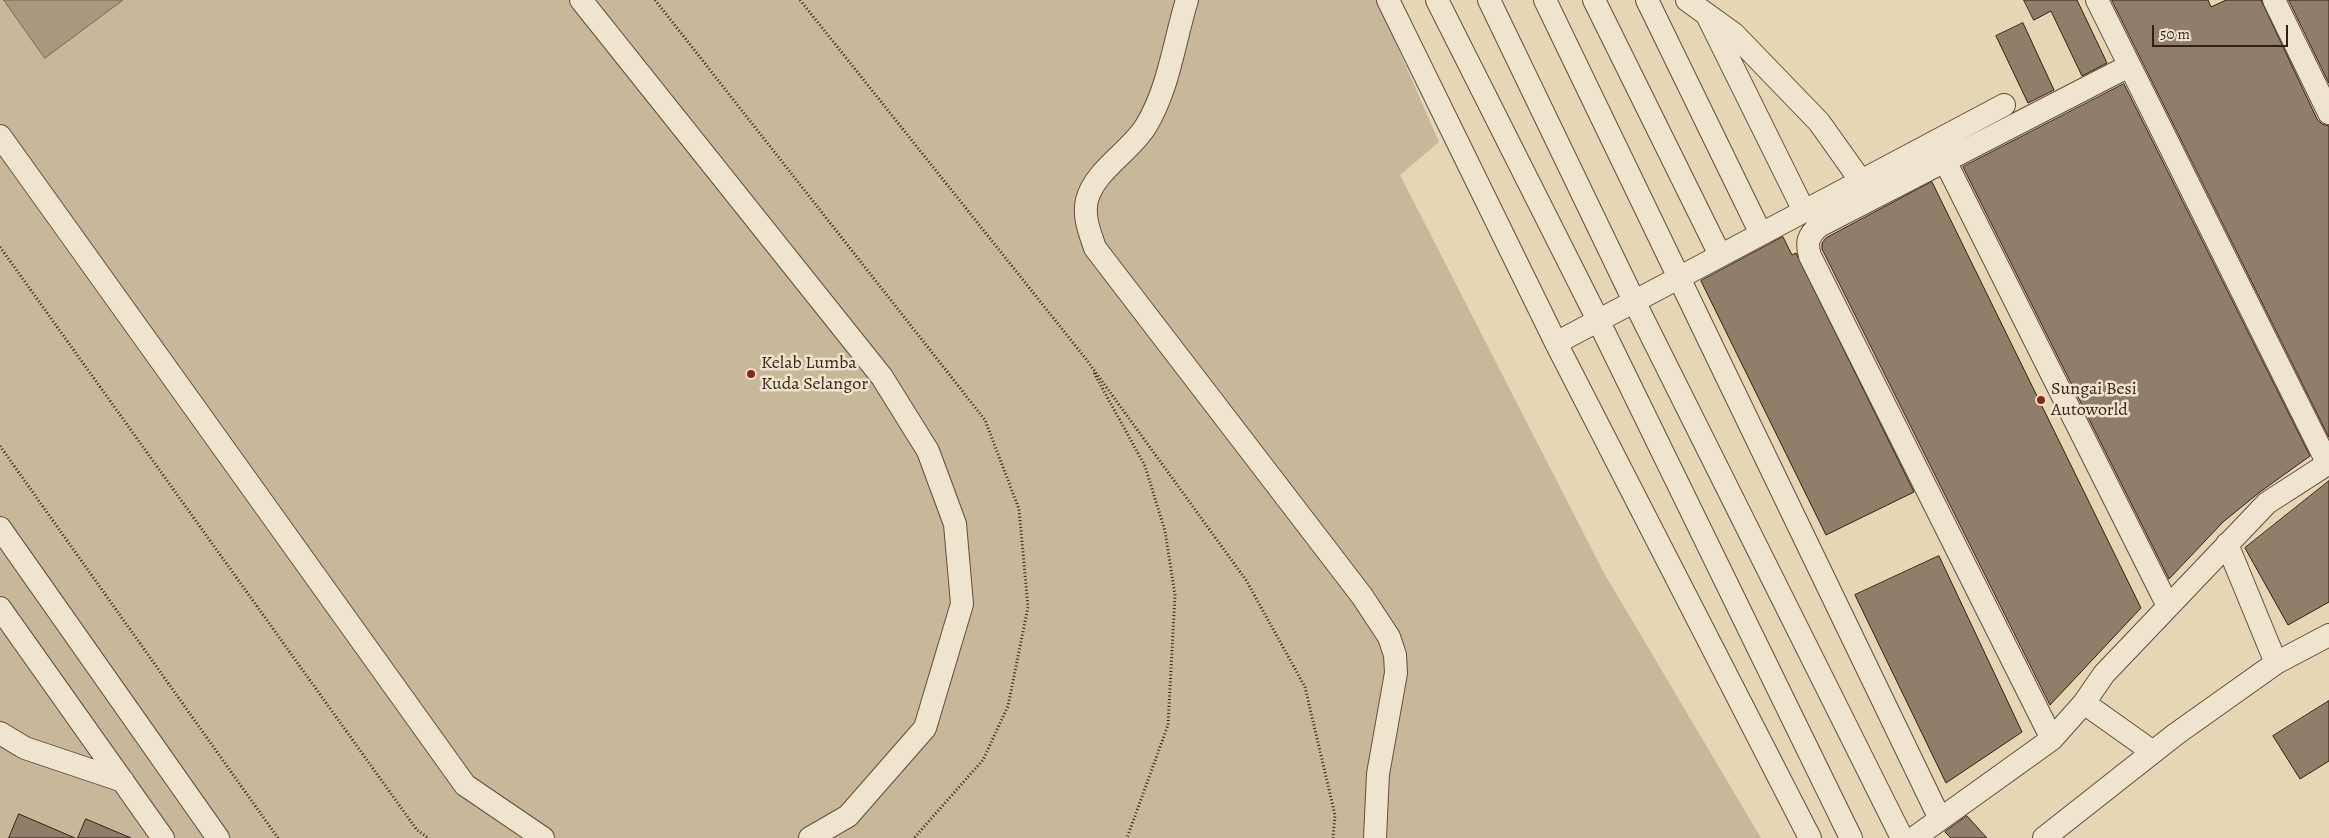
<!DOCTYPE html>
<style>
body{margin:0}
#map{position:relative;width:2329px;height:838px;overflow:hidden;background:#e7d6b4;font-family:Alegreya,serif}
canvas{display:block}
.scale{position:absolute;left:2152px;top:25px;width:136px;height:22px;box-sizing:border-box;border:2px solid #341f15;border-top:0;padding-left:6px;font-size:15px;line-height:18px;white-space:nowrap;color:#341f15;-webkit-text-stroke:4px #efe4ce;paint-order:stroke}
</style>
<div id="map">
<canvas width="2329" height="838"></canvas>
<div class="scale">50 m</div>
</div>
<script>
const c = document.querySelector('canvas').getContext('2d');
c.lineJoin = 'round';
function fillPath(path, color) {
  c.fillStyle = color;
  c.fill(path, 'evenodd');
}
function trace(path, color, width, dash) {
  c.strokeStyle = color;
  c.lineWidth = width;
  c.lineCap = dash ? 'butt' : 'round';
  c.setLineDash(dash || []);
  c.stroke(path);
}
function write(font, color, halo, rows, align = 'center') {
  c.font = font + ' Alegreya,serif';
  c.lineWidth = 5;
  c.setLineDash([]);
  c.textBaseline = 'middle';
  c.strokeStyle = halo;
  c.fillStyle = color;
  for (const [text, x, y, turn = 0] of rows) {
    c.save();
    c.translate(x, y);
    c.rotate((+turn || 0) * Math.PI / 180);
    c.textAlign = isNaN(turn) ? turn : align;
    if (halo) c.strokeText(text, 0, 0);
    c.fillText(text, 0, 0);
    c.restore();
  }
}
const green = new Path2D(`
 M 0,0 L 1377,0 L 1439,142 L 1400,175 L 1604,573 L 1761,838 L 0,838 Z`);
const water = new Path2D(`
 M 4,0 L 123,0 L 45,58 Z`);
const building = new Path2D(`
 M 2024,0 L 2077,0 L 2107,63 L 2082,76 L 2051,11 L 2034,20 Z
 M 2112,0 L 2208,0 L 2211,7 L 2226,0 L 2261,0 L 2317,119 L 2322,124 L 2329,126 L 2329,437 Z
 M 2289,0 L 2329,0 L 2329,83 Z
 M 2023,23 L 2054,90 L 2028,103 L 1996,36 Z
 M 2124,84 L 2310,456 L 2260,492 L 2223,522 L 2169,579 L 1963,167 Z
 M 1932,182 L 2141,608 L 2050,705 L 1822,249 L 1822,243 L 1826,238 Z
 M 1783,237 L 1792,255 L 1796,253 L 1914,492 L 1826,535 L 1701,281 Z
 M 2329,481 L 2329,602 L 2288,625 L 2245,548 Z
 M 1939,556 L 2022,732 L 1946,783 L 1855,595 Z
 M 2329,701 L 2329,761 L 2300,779 L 2273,736 Z
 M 19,814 L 75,838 L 9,838 Z
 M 1967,816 L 1987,838 L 1951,838 L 1945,832 Z
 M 86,819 L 131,838 L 78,838 Z`);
const path = new Path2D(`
 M 655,0 L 985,420 L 1019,509 L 1028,607 L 1008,706 L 983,760 L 914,838
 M 800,0 L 1086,359 L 1246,580 L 1305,687 L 1335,815 L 1333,838
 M 0,247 L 417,830 L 428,838
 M 1094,373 L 1145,466 L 1165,531 L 1175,595 L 1168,725 L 1127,838
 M 0,446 L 278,838`);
const minor = new Path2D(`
 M 581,0 L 882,377 L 928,451 L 955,524 L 962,604 L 925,728 L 848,816 L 810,838
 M 1187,0 C 1174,42 1169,88 1146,126 C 1130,152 1095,170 1087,200 C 1083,217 1090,233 1095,248 L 1362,596 L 1389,637 L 1395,655 L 1396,673 L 1378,774 L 1375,838
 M 1388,0 L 1556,343
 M 1437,0 L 1598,320 L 1851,838
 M 1489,0 L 1634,301 L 1902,838
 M 1545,0 L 1940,819
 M 1594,0 L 1720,255
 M 1647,0 L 1761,234
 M 1687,0 L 1734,34 L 1819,122 L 1861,181
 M 2097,0 L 2328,464
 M 2274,0 L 2329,113
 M 1708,17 L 1804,211
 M 0,136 L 465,785 L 543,838
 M 1945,161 L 2168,606
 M 0,528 L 218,838
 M 2227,544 L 2276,663
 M 0,608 L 163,838
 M 2084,703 L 2153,752
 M 0,733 L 25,748 L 123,781
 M 2052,739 L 1810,256 C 1806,242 1808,236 1819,226 L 2129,66
 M 1810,838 L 1556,343 L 2004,105
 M 1914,838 L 2052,739 L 2084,703 L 2104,674 L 2267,503 L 2329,463
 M 2044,838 L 2176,734 L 2276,663 L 2329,635`);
const markers = [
 [751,374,5,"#8f2418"],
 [2041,400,5,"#8f2418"]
];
const poiNames = [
 ["Kelab Lumba",761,364],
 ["Kuda Selangor",761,385],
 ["Sungai Besi",2051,390],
 ["Autoworld",2051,411]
];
fillPath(green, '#c9b799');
fillPath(water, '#aa987e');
trace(water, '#7b6854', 1);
fillPath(building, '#917e68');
trace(building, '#341f15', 1);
trace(minor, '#614d3d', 24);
trace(path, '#341f15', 3, [1, 2.5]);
trace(minor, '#efe4ce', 22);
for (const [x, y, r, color] of markers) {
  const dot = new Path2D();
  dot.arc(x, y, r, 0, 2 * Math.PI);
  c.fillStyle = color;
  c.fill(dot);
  trace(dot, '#efe4ce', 2);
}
write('18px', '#341f15', '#efe4ce', poiNames, 'left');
</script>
